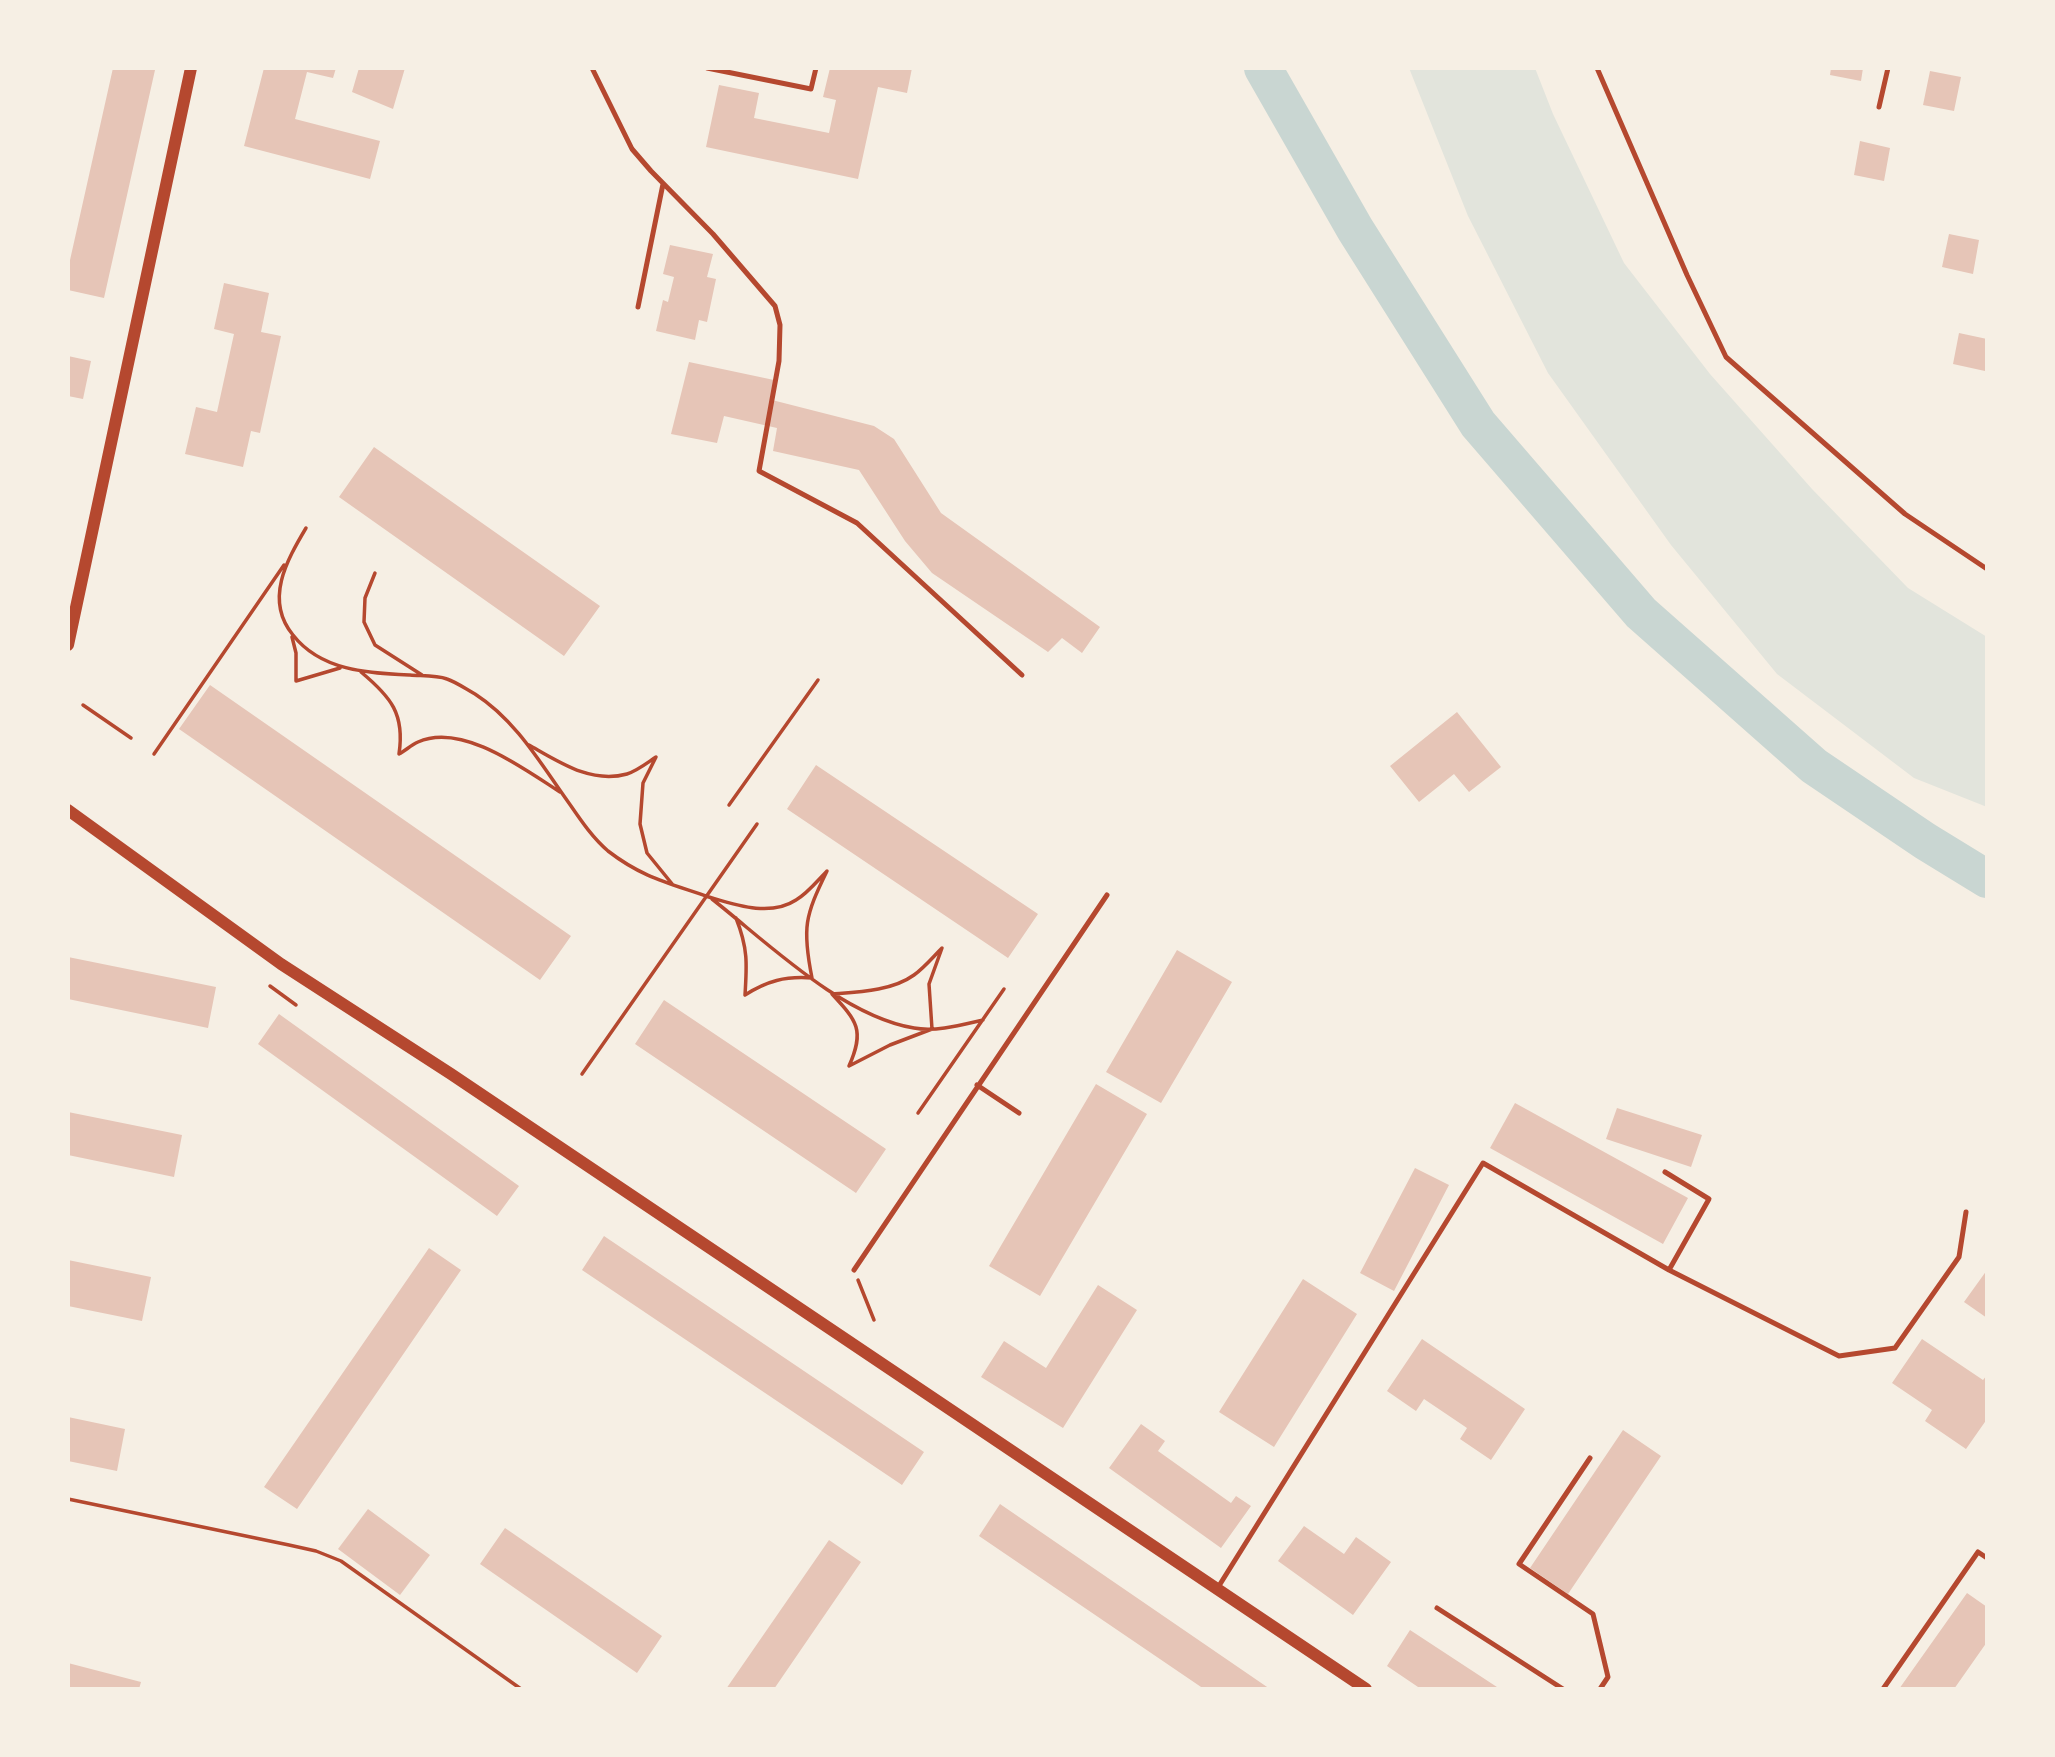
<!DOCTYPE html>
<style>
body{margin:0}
#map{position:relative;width:2055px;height:1757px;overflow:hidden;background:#f6efe4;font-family:"Open Sans",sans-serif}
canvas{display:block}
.frame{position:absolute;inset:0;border:70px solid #f6efe4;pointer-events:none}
</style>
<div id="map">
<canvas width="2055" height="1757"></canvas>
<div class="frame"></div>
</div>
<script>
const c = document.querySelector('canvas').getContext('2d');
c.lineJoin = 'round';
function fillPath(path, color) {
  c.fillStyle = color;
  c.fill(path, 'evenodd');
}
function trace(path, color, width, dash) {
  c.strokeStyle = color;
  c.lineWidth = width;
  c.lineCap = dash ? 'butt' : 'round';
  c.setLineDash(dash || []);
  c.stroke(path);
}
const green = new Path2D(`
 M 1409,68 L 1535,68 L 1553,114 L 1624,263 L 1710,374 L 1812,489 L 1908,588 L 1987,637 L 1987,807 L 1914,778 L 1777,674 L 1671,545 L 1548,373 L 1468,216 Z`);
const river = new Path2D(`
 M 1263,68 L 1355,229 L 1478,424 L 1641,613 L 1814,766 L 1925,841 L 1987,879`);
const building = new Path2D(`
 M 113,68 L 155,70 L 104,298 L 68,290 L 68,269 Z
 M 264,68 L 336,68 L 333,78 L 307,72 L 295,119 L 380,141 L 370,179 L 244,146 Z
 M 359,68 L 405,68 L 393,109 L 352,92 Z
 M 830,68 L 912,68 L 907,93 L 878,87 L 858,179 L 706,147 L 719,85 L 759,93 L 754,118 L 829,133 L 836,100 L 823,97 Z
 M 1831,68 L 1863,68 L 1861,81 L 1830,75 Z
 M 1930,71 L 1961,77 L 1954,111 L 1923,105 Z
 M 1860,141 L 1890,148 L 1884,181 L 1854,175 Z
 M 1949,234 L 1979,240 L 1973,274 L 1942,267 Z
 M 670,245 L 713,254 L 707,277 L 716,279 L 707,322 L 699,320 L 695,340 L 656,331 L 663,300 L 668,302 L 674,277 L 663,274 Z
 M 224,283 L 269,293 L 261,332 L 281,336 L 260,433 L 251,431 L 243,467 L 185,454 L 196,407 L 217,412 L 234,334 L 214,329 Z
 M 1959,333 L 1987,339 L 1985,371 L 1953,364 Z
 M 68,356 L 91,361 L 83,399 L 68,396 Z
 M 689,362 L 774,380 L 772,400 L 874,426 L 894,439 L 941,513 L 1100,627 L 1082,653 L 1062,638 L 1048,652 L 932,573 L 905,541 L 859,470 L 773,451 L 777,428 L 724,416 L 717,443 L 671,434 Z
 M 374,447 L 600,606 L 564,656 L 339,497 Z
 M 210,685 L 571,936 L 540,980 L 179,729 Z
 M 1457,712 L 1501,767 L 1469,792 L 1454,774 L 1419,802 L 1390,766 Z
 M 816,765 L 1038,914 L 1008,958 L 787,809 Z
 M 1177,950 L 1232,982 L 1161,1103 L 1106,1072 Z
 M 68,957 L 216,987 L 208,1028 L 68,999 Z
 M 664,1000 L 886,1149 L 856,1193 L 635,1044 Z
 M 279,1014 L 519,1186 L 497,1216 L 258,1044 Z
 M 1096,1084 L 1147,1114 L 1040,1296 L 989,1266 Z
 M 1515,1103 L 1688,1198 L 1663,1244 L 1490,1148 Z
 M 1617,1108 L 1702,1135 L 1691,1167 L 1606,1139 Z
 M 68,1112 L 182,1135 L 174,1177 L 68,1155 Z
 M 1415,1168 L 1449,1185 L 1394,1291 L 1360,1273 Z
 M 604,1236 L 924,1452 L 902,1485 L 582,1270 Z
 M 429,1248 L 461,1270 L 297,1509 L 264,1487 Z
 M 68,1260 L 151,1277 L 142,1321 L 68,1306 Z
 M 1987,1270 L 1987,1318 L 1964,1302 Z
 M 1303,1279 L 1357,1314 L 1274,1447 L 1219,1412 Z
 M 1098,1285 L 1137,1310 L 1063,1428 L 981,1377 L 1004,1341 L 1046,1368 Z
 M 1422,1339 L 1525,1409 L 1491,1460 L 1460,1439 L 1467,1428 L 1424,1399 L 1416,1411 L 1387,1391 Z
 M 1922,1339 L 1983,1380 L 1987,1375 L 1987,1419 L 1966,1449 L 1925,1421 L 1932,1410 L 1892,1383 Z
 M 68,1417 L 125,1429 L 117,1471 L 68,1461 Z
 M 1141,1424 L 1165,1441 L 1158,1451 L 1231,1503 L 1236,1496 L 1251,1506 L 1221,1548 L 1109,1468 Z
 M 1623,1430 L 1661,1456 L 1568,1594 L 1530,1568 Z
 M 1000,1504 L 1270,1689 L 1204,1689 L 979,1536 Z
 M 368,1509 L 430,1555 L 400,1595 L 338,1549 Z
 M 1304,1526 L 1344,1554 L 1356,1537 L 1391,1562 L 1353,1615 L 1278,1561 Z
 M 505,1528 L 662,1636 L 637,1673 L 480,1564 Z
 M 829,1540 L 861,1562 L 774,1689 L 726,1689 Z
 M 1967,1593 L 1987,1607 L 1987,1642 L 1954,1689 L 1899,1689 Z
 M 1410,1630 L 1500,1689 L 1421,1689 L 1387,1666 Z
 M 68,1663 L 141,1682 L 139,1689 L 68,1689 Z`);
const path = new Path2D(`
 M 306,528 C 287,560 264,600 293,635 C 321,671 368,673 410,675 C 421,676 436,675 447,679 C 456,682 466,689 475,694 C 517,721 542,766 571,806 C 582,822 593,838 608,851 C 643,878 669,883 709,897 C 736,905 770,917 796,900 C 808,893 818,880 827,871 C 805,916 802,928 812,978 C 785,976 767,981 745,995 C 747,964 748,948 736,918
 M 375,573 L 365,598 L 364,622 L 375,645 L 422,675
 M 292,637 L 296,653 L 296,681 L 340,668
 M 361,672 C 391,697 405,714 399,754 C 405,751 411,745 418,742 C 462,722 524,769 560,792
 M 83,705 L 131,738
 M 529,745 C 559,762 591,784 627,774 C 637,771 647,763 656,757 L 643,783 L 640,824 L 647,853 L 673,885
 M 154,754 L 284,565
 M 729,805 L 818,680
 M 712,899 C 768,943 842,1016 914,1028 C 936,1032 961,1025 983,1020
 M 942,948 L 929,984 L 932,1029 L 890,1045 L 849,1066 C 865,1030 857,1021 832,994 C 858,992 892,991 914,975 C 924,968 933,957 942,948 Z
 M 270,986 L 296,1005
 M 582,1074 L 757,824
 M 918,1113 L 1004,989
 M 858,1280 L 874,1320
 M 68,1499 L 289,1545 L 316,1551 L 341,1561 L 521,1689`);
const service = new Path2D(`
 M 592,68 L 632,149 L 651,171 L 713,234 L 775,306 L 780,325 L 779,361 L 759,471 L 857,523 L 1022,675
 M 707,68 L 811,89 L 816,68
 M 1597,68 L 1687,275 L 1726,357 L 1905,514 L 1987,569
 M 1879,107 L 1888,68
 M 638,307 L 663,184
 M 977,1085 L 1019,1113
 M 1665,1172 L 1709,1199 L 1669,1270
 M 854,1270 L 1107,895
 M 1590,1458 L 1519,1564 L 1593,1614 L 1608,1677 L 1600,1689
 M 1217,1589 L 1483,1163 L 1669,1270 L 1839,1356 L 1895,1348 L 1959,1257 L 1966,1212
 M 1437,1608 L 1563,1689
 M 1883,1689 L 1978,1552 L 1987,1558`);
const tertiary = new Path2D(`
 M 68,645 L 191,68
 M 68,810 L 281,964 L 451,1074 L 1366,1689`);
fillPath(green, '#e2e4dc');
trace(river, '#c9d6d2', 38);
fillPath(building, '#e6c5b7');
trace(path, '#b5482f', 3.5);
trace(service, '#b5482f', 5);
trace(tertiary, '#b5482f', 12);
</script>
